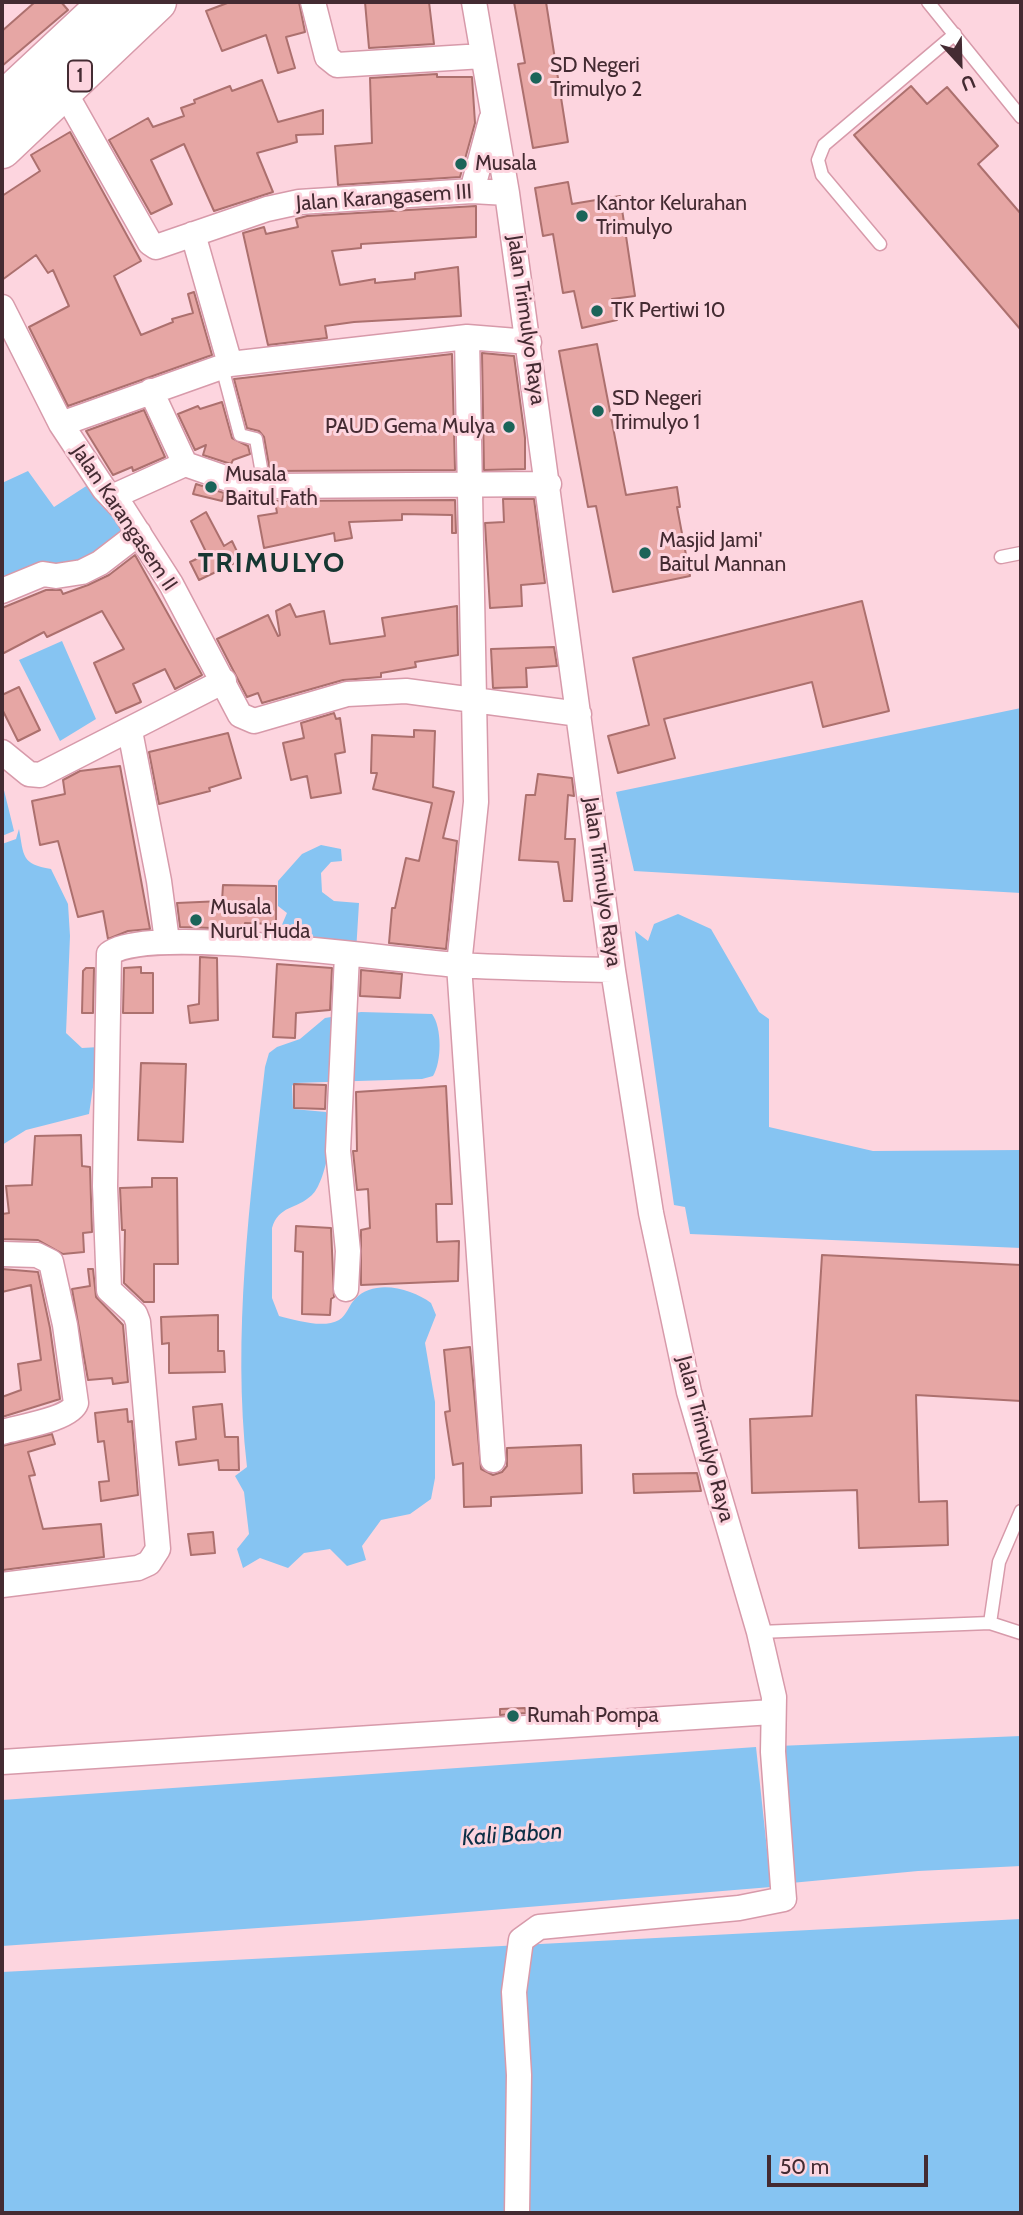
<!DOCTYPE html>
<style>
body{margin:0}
#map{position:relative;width:1023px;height:2215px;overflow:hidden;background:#fdd5df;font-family:Cabin,sans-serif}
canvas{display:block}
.frame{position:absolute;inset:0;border:4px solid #442b32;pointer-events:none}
.north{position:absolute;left:925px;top:28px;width:70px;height:70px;-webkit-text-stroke:5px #fdd5df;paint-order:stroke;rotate:158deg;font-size:19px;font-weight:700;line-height:28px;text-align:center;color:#442b32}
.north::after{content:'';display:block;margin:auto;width:24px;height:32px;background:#442b32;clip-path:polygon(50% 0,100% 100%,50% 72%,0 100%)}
.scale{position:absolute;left:767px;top:2155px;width:161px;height:32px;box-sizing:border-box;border:4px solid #442b32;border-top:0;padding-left:9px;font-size:21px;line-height:24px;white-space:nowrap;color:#442b32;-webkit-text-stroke:5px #fdd5df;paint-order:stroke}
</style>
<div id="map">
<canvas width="1023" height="2215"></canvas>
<div class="frame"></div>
<div class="north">U</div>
<div class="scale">50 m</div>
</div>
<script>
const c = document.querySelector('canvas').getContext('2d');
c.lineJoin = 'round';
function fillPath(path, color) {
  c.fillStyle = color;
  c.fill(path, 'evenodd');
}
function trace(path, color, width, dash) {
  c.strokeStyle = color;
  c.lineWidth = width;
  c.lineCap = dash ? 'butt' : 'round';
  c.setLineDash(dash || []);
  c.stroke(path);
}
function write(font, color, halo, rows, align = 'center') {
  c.font = font + ' Cabin,sans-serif';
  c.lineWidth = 6;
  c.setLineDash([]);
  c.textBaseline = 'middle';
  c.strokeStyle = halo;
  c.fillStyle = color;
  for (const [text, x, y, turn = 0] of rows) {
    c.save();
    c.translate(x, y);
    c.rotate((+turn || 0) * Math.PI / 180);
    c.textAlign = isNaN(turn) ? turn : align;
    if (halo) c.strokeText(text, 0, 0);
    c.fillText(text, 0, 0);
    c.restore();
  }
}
const water = new Path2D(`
 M 28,471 L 54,507 L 94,481 L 124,530 C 97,567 44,574 2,584 L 2,483 Z
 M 62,641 L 96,719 L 60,741 L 19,660 Z
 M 1021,708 L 1021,893 L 634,871 L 616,792 Z
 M 2,782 L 14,831 L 2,836 Z
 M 19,829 C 24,856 21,864 51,869 L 68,904 L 70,936 L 66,1033 L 82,1048 L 99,1047 L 89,1114 L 26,1130 L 2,1145 L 2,844 L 16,839 Z
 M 321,845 L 341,849 L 342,861 L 331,862 L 321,873 L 322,892 L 334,901 L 359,903 L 356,952 L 275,941 L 287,913 L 278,906 L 278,881 L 302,854 Z
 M 678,914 L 711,929 L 759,1012 L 769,1019 L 769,1127 L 873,1151 L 1021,1150 L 1021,1248 L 690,1234 L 685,1207 L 674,1205 L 635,931 L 648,941 L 654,924 Z
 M 361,1012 L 432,1014 C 442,1027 442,1062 433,1076 L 422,1079 L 294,1083 L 292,1086 L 293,1109 L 326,1112 C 337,1125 325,1184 312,1195 C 296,1210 279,1205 272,1228 L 272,1298 L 279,1316 C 296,1320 323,1329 339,1320 C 347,1315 349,1305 355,1299 C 375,1278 412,1289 431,1303 L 436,1315 L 425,1343 L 435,1402 L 435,1478 L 431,1499 L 410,1514 L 381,1520 L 362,1546 L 366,1560 L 347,1566 L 330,1549 L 304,1553 L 288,1568 L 260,1558 L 243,1568 L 237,1549 L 249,1534 L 244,1492 L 235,1476 L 247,1467 C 232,1335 250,1199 265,1067 L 269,1053 L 277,1047 L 300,1039 L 325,1018 Z
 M 1021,1736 L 1021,1866 L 918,1871 L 791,1883 L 778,1746 Z
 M 756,1747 L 771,1887 L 358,1921 L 2,1946 L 2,1800 Z
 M 1021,1919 L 1021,2213 L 2,2213 L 2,1972 Z`);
const building = new Path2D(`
 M 35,2 L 61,2 L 68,10 L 2,66 L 2,31 Z
 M 230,2 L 299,2 L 305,32 L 286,37 L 295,68 L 278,73 L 266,35 L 222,51 L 206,11 Z
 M 365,2 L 429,2 L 434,44 L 369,48 Z
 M 514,2 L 546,2 L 568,142 L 533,148 L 518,64 L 525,63 Z
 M 437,74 L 437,77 L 472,77 L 475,123 L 460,177 L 338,185 L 335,146 L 372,143 L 370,78 Z
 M 262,80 L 278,122 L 323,110 L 323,134 L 296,135 L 297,142 L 257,153 L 273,192 L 214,211 L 184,144 L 151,160 L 172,204 L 151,214 L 109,140 L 148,118 L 153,127 L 184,116 L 181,108 L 195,103 L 194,100 L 230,86 L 232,91 Z
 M 911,86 L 927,104 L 947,87 L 998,146 L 978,164 L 1021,214 L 1021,330 L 854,135 Z
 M 70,132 L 141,261 L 114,276 L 141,335 L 173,322 L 172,319 L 193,313 L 188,294 L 194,292 L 212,355 L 68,406 L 29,327 L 69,306 L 53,270 L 48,273 L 36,255 L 2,280 L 2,196 L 40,171 L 31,155 Z
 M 568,182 L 572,204 L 620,196 L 635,296 L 612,299 L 617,320 L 582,328 L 574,291 L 563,293 L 553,234 L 543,236 L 535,188 Z
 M 476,206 L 476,237 L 361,244 L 361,248 L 332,251 L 340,285 L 375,279 L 375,283 L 415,279 L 415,273 L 458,267 L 461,316 L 354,322 L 325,326 L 327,338 L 268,345 L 243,233 L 264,227 L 266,234 L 298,227 L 296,219 L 307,216 Z
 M 597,344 L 626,495 L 677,487 L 680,507 L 677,507 L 690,576 L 613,592 L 596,506 L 588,507 L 559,351 Z
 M 482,353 L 514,356 L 525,438 L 525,469 L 484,470 Z
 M 452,354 L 455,470 L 270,471 L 264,437 L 259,431 L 247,428 L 234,379 Z
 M 222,402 L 232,438 L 248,446 L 250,454 L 233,460 L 231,464 L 203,455 L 206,445 L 195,450 L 178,414 L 198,406 L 200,409 Z
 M 144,410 L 165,457 L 133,471 L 132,467 L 113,475 L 86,431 Z
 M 196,484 L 224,493 L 222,501 L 193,494 Z
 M 503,499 L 534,499 L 545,583 L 521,585 L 522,606 L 490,608 L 485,523 L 504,522 Z
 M 455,500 L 456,533 L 452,533 L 452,515 L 402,514 L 402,520 L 349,522 L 352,538 L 335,541 L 334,533 L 264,548 L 258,516 L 277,513 L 275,501 Z
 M 206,512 L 224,546 L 232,541 L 241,560 L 199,580 L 190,562 L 207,554 L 191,521 Z
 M 135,555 L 202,675 L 175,689 L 165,669 L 133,684 L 141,702 L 116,713 L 94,663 L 124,649 L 102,611 L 47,637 L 44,632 L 2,654 L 2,608 L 46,590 L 61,590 L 63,594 L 88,585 L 109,575 Z
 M 862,601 L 889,711 L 823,727 L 812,682 L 664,719 L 675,758 L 618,773 L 608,736 L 649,725 L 633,658 Z
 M 290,604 L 296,617 L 324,611 L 330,644 L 385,636 L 382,618 L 457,606 L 458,655 L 415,662 L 416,667 L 381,673 L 381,677 L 343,680 L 262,703 L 258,693 L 247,697 L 217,639 L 268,615 L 278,636 L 280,635 L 276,611 Z
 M 554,647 L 557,666 L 526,668 L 527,687 L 493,688 L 491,649 Z
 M 19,687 L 40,730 L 18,741 L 2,709 L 2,695 Z
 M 334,713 L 336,719 L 340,718 L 345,752 L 335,754 L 341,793 L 311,798 L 307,776 L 291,780 L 283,743 L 304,738 L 301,723 Z
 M 414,730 L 435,731 L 433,787 L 454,792 L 443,838 L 457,841 L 446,949 L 389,943 L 392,908 L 395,908 L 406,858 L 419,861 L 432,803 L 373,789 L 377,773 L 371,773 L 372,735 L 414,737 Z
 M 228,733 L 241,778 L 209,788 L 210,791 L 159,804 L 149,752 Z
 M 120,766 L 150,929 L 128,931 L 108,939 L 103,911 L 78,917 L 58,841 L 40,845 L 32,801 L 65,794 L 63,780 L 80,771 Z
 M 538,774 L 572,778 L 574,796 L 568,795 L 565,839 L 575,839 L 572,901 L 564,901 L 558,862 L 519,860 L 526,795 L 535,795 Z
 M 223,885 L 276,886 L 276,924 L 245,923 L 245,929 L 180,927 L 177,903 L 222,901 Z
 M 200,957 L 217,958 L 218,1020 L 190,1023 L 188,1006 L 199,1004 Z
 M 277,964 L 332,968 L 330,1010 L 296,1013 L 295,1038 L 273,1037 Z
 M 141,967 L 141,973 L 153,973 L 153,1013 L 123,1013 L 124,968 Z
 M 86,968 L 94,968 L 93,1013 L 82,1013 L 83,971 Z
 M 361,970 L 402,974 L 400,998 L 360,996 Z
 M 141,1063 L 186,1064 L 183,1142 L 138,1140 Z
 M 294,1084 L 326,1085 L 325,1109 L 294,1108 Z
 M 446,1086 L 452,1204 L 436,1204 L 437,1242 L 459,1241 L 458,1281 L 361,1285 L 361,1230 L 370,1228 L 368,1189 L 357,1190 L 353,1151 L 357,1151 L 356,1092 Z
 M 81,1135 L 82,1166 L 90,1167 L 92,1232 L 83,1233 L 84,1252 L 63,1254 L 38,1240 L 2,1239 L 2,1214 L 9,1213 L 6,1186 L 32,1185 L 35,1136 Z
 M 152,1178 L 177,1178 L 178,1264 L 154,1264 L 154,1302 L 144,1302 L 124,1283 L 125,1230 L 122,1230 L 120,1188 L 152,1187 Z
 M 296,1226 L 331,1228 L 334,1297 L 331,1299 L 330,1315 L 302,1314 L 303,1252 L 295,1251 Z
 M 822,1255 L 1021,1265 L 1021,1401 L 916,1395 L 919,1502 L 947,1501 L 948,1545 L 859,1548 L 857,1490 L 752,1493 L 750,1419 L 812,1416 Z
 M 2,1269 L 38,1272 L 50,1328 L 60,1399 L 2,1417 L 2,1397 L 21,1390 L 18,1364 L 41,1360 L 31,1285 L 2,1292 Z
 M 88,1269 L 93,1269 L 96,1297 L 123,1325 L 128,1382 L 113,1384 L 112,1378 L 88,1380 L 72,1289 L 90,1286 Z
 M 218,1315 L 218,1351 L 224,1351 L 225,1372 L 169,1373 L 169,1343 L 162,1344 L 161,1317 Z
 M 470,1347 L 481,1469 L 493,1475 L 502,1472 L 507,1466 L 507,1448 L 581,1445 L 582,1493 L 491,1497 L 491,1506 L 464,1507 L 463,1463 L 453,1465 L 445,1412 L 450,1411 L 444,1350 Z
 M 222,1404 L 225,1437 L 238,1437 L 239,1470 L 219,1470 L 218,1460 L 179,1465 L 176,1442 L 196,1439 L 193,1407 Z
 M 127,1409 L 128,1422 L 132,1421 L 138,1495 L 101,1501 L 99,1482 L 109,1481 L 104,1441 L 98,1442 L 95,1413 Z
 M 52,1434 L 55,1444 L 28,1452 L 35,1475 L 29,1476 L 43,1529 L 101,1524 L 104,1557 L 3,1570 L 2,1446 Z
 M 697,1473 L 701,1491 L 634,1493 L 633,1474 Z
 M 213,1532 L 215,1553 L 191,1555 L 188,1534 Z
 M 525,1708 L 526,1713 L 500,1715 L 500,1709 Z`);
const service = new Path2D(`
 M 928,2 L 1021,117
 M 880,244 L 822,175 L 818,160 L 824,145 L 955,34
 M 222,367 L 240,435 L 256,439 L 264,485
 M 1001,557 L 1021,553
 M 990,1623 L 1021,1633
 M 759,1632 L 990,1623 L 999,1562 L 1021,1511`);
const minor = new Path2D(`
 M 313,2 L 327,57 L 337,65 L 483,56
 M 474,2 L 507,193 L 613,970 L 651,1213 L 689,1392 L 759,1632 L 774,1697 L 773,1752 L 783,1887 L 784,1899 L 739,1908 L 539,1927 L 521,1940 L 514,1992 L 519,2075 L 517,2213
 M 64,91 L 150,243 L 156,247 L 267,209 L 299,202 L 472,191 L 507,193
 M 472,191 L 491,120
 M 193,234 L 230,364
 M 2,307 L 61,424 L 104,489 L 123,509 L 171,584 L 240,715 L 254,721 L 347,694 L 406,691 L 579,714
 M 151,391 L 185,464 L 231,480 L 271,486 L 549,484
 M 61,424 L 230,364 L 467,337
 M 112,497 L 185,464
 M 2,591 L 43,574 L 56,576 L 82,572 L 100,563 L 139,533
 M 130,731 L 159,881 L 167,941
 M 2,752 L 29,774 L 40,775 L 224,681
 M 2,1254 L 37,1255 L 51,1262 L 65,1325 L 76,1403 C 71,1419 19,1427 2,1432
 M 346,1289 L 348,1251 L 338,1151 L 347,955
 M 493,1460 L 459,965 L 476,802 L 467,337 L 529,342
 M 2,1585 L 138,1568 L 149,1563 L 158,1549 L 138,1322 L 135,1314 L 109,1290 L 105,1186 L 109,954 C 148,923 396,961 458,965 C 510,968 562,969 613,970
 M 2,1762 L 772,1712`);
const trunk = new Path2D(`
 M 2,102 L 109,2
 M 2,149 L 157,2`);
const markers = [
 [536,78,7,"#1b6459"],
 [461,164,7,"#1b6459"],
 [582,216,7,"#1b6459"],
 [597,311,7,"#1b6459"],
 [598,411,7,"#1b6459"],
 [509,427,7,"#1b6459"],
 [211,487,7,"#1b6459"],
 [645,553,7,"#1b6459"],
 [196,920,7,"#1b6459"],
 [513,1716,7,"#1b6459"]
];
const shields = [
 [80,76,24]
];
const shieldNames = [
 ["1",80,76]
];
const poiNames = [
 ["SD Negeri",550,66],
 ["Trimulyo 2",550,90],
 ["Musala",475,164],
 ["Kantor Kelurahan",596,204],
 ["Trimulyo",596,228],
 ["TK Pertiwi 10",611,311],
 ["SD Negeri",612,399],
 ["Trimulyo 1",612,423],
 ["PAUD Gema Mulya",495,427,"right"],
 ["Musala",225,475],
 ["Baitul Fath",225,499],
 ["Masjid Jami'",659,541],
 ["Baitul Mannan",659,565],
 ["Musala",210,908],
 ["Nurul Huda",210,932],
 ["Rumah Pompa",527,1716]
];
const streetNames = [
 ["Jalan Karangasem III",384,198,-4],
 ["Jalan Trimulyo Raya",526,320,82],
 ["Jalan Karangasem II",124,518,56],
 ["Jalan Trimulyo Raya",602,882,82],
 ["Jalan Trimulyo Raya",705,1439,75]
];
const waterNames = [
 ["Kali Babon",512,1835,-4]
];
const districtNames = [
 ["TRIMULYO",272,564]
];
fillPath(water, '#86c4f2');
fillPath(building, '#e6a6a4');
trace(building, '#ac706e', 2);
trace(service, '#d79aaa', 15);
trace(minor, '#d79aaa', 27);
trace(trunk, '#d79aaa', 41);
trace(service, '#fff', 12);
trace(minor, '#fff', 24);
trace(trunk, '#fff', 38);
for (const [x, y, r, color] of markers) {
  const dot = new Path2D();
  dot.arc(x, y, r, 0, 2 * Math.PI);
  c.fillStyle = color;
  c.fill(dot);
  trace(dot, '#fdd5df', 2.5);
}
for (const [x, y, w] of shields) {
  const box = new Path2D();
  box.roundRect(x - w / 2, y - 15.5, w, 31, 5);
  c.fillStyle = '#fdd5df';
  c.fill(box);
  trace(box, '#442b32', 2);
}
write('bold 19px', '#442b32', null, shieldNames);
write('21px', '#442b32', '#fdd5df', poiNames, 'left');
write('21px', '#442b32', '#fdd5df', streetNames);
write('italic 23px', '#0c2f46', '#fdd5df', waterNames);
c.letterSpacing = '2px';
write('bold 28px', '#163732', '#fdd5df', districtNames);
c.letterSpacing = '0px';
</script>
